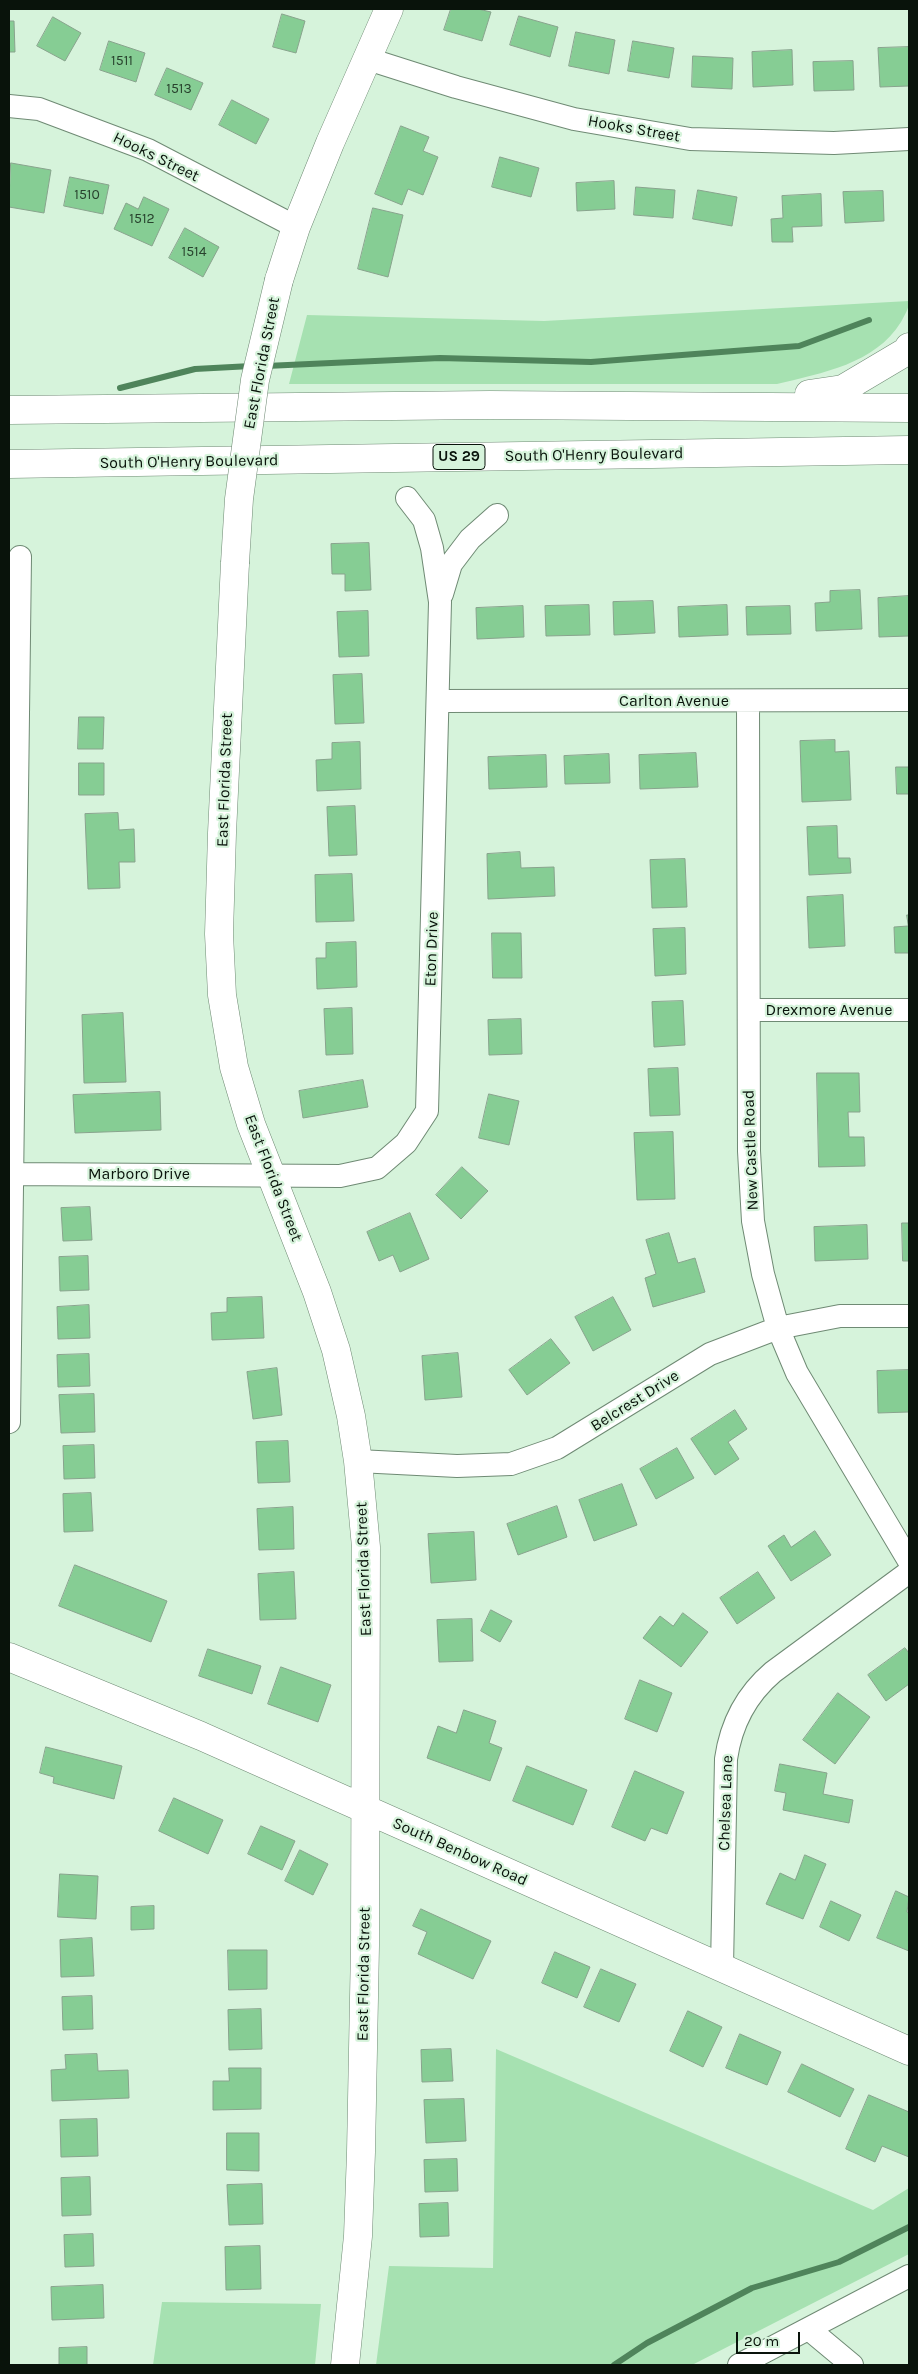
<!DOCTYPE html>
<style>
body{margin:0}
#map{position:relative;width:918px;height:2374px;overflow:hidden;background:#d6f3db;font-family:Karla,sans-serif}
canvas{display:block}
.frame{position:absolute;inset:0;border:10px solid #09130b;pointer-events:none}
.scale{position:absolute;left:736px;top:2332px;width:64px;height:22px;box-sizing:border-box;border:2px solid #09130b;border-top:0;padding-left:6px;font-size:15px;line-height:18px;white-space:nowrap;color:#09130b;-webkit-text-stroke:4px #d6f3db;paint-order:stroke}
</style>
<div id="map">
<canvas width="918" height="2374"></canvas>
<div class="frame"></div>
<div class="scale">20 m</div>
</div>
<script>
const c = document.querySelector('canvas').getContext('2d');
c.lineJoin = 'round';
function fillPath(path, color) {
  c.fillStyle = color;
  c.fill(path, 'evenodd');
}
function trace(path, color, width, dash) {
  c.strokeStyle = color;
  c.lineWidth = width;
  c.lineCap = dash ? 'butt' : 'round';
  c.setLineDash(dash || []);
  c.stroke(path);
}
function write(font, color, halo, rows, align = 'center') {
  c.font = font + ' Karla,sans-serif';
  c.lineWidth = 4.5;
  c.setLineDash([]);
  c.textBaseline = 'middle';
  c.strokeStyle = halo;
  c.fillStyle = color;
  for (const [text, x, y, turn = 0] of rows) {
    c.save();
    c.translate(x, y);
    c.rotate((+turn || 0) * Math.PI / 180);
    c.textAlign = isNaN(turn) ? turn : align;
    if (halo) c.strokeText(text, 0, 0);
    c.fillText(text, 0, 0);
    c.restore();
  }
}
const green = new Path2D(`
 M 909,301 C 909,309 905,314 901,322 C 875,364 822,373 777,384 L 289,384 L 307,315 L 544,321 Z
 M 496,2049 L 873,2210 L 909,2188 L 909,2254 L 692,2365 L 376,2365 L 389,2266 L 493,2268 Z
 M 162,2302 L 321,2304 L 315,2365 L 153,2365 Z`);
const stream = new Path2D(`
 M 266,366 L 440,358 L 591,362 L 799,346 L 869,320
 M 120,388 L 195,369 L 251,366
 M 614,2365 L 647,2343 L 752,2288 L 839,2262 L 909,2227`);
const building = new Path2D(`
 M 451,9 L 478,9 L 491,12 L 482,41 L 444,30 Z
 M 282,14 L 305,21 L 296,53 L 273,47 Z
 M 519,16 L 558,27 L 550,57 L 510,45 Z
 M 53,17 L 81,33 L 65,61 L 37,46 Z
 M 9,21 L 14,21 L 15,52 L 9,52 Z
 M 576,32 L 615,40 L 609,74 L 569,66 Z
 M 109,41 L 145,53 L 136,82 L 100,70 Z
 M 633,41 L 674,48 L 669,78 L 628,71 Z
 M 909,47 L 909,86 L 880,87 L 878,48 Z
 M 792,50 L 793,85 L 753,87 L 752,52 Z
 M 693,56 L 733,58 L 732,89 L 692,87 Z
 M 853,61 L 854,90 L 814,91 L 813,62 Z
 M 167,68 L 203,83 L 191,110 L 155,95 Z
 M 232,100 L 269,119 L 256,144 L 219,125 Z
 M 401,126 L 429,137 L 423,151 L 438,157 L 423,195 L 408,189 L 402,205 L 375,194 Z
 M 500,157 L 539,168 L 531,197 L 492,187 Z
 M 11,163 L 51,170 L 44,213 L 9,207 Z
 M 70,177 L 109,185 L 103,214 L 64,206 Z
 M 614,181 L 615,209 L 577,211 L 576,183 Z
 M 636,187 L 675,190 L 673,218 L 634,215 Z
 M 698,190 L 737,197 L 732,226 L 693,219 Z
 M 883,191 L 884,221 L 845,223 L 843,192 Z
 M 821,194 L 822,226 L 792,227 L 793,242 L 772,242 L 771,219 L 783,218 L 782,196 Z
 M 144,197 L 169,209 L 152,246 L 114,229 L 126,203 L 138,209 Z
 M 373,208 L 403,215 L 388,277 L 358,269 Z
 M 185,228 L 219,247 L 203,277 L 169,258 Z
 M 369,543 L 371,590 L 345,591 L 345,574 L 332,574 L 331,544 Z
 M 860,590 L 862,629 L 816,631 L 815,603 L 830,602 L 830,591 Z
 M 909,596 L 909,636 L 879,637 L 878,598 Z
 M 653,601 L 655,633 L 614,635 L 613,602 Z
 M 589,605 L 590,635 L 546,636 L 545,606 Z
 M 727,605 L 728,635 L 679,637 L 678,607 Z
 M 523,606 L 524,637 L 477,639 L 476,608 Z
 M 790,606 L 791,634 L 747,635 L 746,607 Z
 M 368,611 L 369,656 L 339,657 L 337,612 Z
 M 362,674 L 364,723 L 335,724 L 333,675 Z
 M 79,717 L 104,717 L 103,749 L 78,749 Z
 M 835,740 L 835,752 L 849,751 L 851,800 L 802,802 L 800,741 Z
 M 360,742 L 361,789 L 317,791 L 316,760 L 332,759 L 332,743 Z
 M 696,753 L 698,787 L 640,789 L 639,755 Z
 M 609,754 L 610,783 L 565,784 L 564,756 Z
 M 546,755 L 547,787 L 489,789 L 488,757 Z
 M 79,763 L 104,763 L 104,795 L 79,795 Z
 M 896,767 L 909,767 L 909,794 L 897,794 Z
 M 355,806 L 357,855 L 329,856 L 327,807 Z
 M 118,813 L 119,830 L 134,829 L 135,862 L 119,862 L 120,888 L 88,889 L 85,814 Z
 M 837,826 L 838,858 L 850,858 L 851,873 L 809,875 L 807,827 Z
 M 520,852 L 521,868 L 554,867 L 555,896 L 488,899 L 487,854 Z
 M 685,859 L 687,907 L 652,908 L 650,860 Z
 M 352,874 L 354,921 L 316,922 L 315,875 Z
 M 843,895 L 845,946 L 809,948 L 807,897 Z
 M 907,915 L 909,915 L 909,953 L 895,953 L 894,927 L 908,926 Z
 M 685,928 L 686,974 L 655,976 L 653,929 Z
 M 492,933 L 521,933 L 522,978 L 493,978 Z
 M 356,942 L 357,987 L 317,989 L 316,958 L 326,958 L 326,943 Z
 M 683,1001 L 685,1045 L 654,1047 L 652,1002 Z
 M 352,1008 L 353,1054 L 326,1055 L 324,1009 Z
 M 123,1013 L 126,1082 L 84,1083 L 82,1015 Z
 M 521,1019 L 522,1054 L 489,1055 L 488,1020 Z
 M 678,1068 L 680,1115 L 650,1116 L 648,1069 Z
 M 817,1073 L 859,1073 L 860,1112 L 848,1112 L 849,1137 L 864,1137 L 865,1166 L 819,1167 Z
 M 363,1080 L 368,1107 L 303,1118 L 299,1091 Z
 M 160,1092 L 161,1130 L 75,1133 L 73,1095 Z
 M 489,1094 L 519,1101 L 509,1145 L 479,1138 Z
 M 673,1132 L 675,1199 L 637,1200 L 634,1133 Z
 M 462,1167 L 488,1191 L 461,1219 L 436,1195 Z
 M 90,1207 L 92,1240 L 63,1241 L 61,1208 Z
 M 410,1213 L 429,1259 L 400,1272 L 393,1255 L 379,1261 L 367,1232 Z
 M 902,1223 L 909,1223 L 909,1261 L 903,1261 Z
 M 867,1225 L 868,1259 L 815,1261 L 814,1227 Z
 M 669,1233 L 678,1263 L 695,1258 L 705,1292 L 653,1307 L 645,1278 L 656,1274 L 646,1240 Z
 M 88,1256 L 89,1290 L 60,1291 L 59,1257 Z
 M 262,1297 L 264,1338 L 212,1340 L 211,1313 L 227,1312 L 227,1298 Z
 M 613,1297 L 631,1330 L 593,1351 L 575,1317 Z
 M 89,1305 L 90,1338 L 58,1339 L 57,1307 Z
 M 551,1339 L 570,1363 L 527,1395 L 509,1370 Z
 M 458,1353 L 462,1397 L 425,1400 L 422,1356 Z
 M 89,1354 L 90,1386 L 58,1387 L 57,1355 Z
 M 277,1368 L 282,1415 L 253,1419 L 247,1372 Z
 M 909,1370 L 909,1412 L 878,1413 L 877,1371 Z
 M 94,1394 L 95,1432 L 61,1433 L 59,1395 Z
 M 735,1410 L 747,1429 L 728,1442 L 739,1459 L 715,1475 L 691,1439 Z
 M 288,1441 L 290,1482 L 258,1483 L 256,1442 Z
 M 94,1445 L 95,1478 L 64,1479 L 63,1446 Z
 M 677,1448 L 694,1478 L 656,1499 L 640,1469 Z
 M 622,1484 L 637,1525 L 594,1541 L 579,1500 Z
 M 91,1493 L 93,1531 L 64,1532 L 63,1494 Z
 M 557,1506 L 567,1537 L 518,1555 L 507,1524 Z
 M 293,1507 L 294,1549 L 259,1550 L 257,1509 Z
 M 815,1531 L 831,1555 L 791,1581 L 768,1546 L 784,1535 L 791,1547 Z
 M 474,1532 L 476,1580 L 431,1583 L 428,1534 Z
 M 75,1565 L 167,1601 L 151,1642 L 59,1606 Z
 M 294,1572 L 296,1619 L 260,1620 L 258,1574 Z
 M 758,1572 L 775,1598 L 737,1624 L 720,1598 Z
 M 491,1610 L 512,1621 L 500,1642 L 481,1631 Z
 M 683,1613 L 708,1632 L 681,1667 L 643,1638 L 660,1616 L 673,1626 Z
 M 472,1619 L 473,1661 L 439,1662 L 437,1620 Z
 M 905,1648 L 909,1653 L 909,1684 L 886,1701 L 868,1675 Z
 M 208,1649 L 261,1666 L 252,1694 L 199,1676 Z
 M 281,1667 L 331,1685 L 318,1722 L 268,1704 Z
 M 640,1680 L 672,1693 L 657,1732 L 625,1719 Z
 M 838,1693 L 870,1717 L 835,1764 L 803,1740 Z
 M 464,1710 L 496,1721 L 489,1743 L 502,1748 L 490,1781 L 427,1758 L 438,1726 L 456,1733 Z
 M 46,1747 L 122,1766 L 114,1799 L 53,1783 L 54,1777 L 40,1773 Z
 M 780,1764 L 827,1773 L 823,1794 L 853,1800 L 849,1823 L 783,1810 L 786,1793 L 775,1791 Z
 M 527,1766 L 587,1790 L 573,1825 L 513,1801 Z
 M 635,1771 L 684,1792 L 667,1834 L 651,1828 L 645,1841 L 612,1827 Z
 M 174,1798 L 223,1820 L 208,1854 L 159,1831 Z
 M 261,1826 L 295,1841 L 282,1870 L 248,1854 Z
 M 300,1850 L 328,1864 L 313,1895 L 285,1881 Z
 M 805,1855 L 826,1864 L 803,1919 L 766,1904 L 780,1873 L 795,1880 Z
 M 60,1874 L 98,1876 L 96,1919 L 58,1917 Z
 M 896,1891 L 909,1897 L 907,1912 L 909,1913 L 909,1951 L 877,1938 Z
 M 831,1901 L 861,1915 L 849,1941 L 820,1927 Z
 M 154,1906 L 154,1929 L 131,1930 L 131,1907 Z
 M 421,1909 L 491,1941 L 473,1979 L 418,1954 L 427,1932 L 413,1926 Z
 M 92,1938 L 94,1976 L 61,1977 L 60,1940 Z
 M 228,1950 L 267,1950 L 267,1989 L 229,1990 Z
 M 555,1952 L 590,1967 L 577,1998 L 542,1983 Z
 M 601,1969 L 636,1984 L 619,2022 L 584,2007 Z
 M 92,1996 L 93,2029 L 63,2030 L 62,1997 Z
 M 261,2009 L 262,2049 L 229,2050 L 228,2010 Z
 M 688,2011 L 722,2027 L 703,2067 L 670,2051 Z
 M 740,2034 L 781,2052 L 767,2085 L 726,2068 Z
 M 451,2049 L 453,2081 L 422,2082 L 421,2050 Z
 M 97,2054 L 98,2071 L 128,2070 L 129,2098 L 52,2101 L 51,2070 L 66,2069 L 65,2055 Z
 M 802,2064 L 854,2089 L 840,2117 L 788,2092 Z
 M 229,2068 L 261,2068 L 261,2109 L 213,2110 L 213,2081 L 229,2081 Z
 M 869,2095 L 909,2112 L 909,2157 L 882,2146 L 875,2162 L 846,2149 Z
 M 464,2099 L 466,2141 L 426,2143 L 424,2100 Z
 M 97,2119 L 98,2156 L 61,2157 L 60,2120 Z
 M 227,2133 L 259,2133 L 259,2171 L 227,2170 Z
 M 457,2159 L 458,2191 L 425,2192 L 424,2160 Z
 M 90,2177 L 91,2215 L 62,2216 L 61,2178 Z
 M 262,2184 L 263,2224 L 229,2225 L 227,2185 Z
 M 448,2203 L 449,2236 L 420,2237 L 419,2204 Z
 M 93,2234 L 94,2266 L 65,2267 L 64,2235 Z
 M 260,2246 L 261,2289 L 226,2290 L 225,2247 Z
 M 103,2285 L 104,2318 L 52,2320 L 51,2287 Z
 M 87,2347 L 87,2365 L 59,2365 L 59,2348 Z`);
const minor = new Path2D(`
 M 368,59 L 456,87 L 574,119 L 690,139 L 834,143 L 909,139
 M 9,106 L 39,109 L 148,150 L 296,227
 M 442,594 L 451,564 L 470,539 L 497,515
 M 438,701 L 909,700
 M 748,701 L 749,1151 L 753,1221 L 763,1274 L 778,1328 L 797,1373 L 909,1561
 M 749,1010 L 909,1010
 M 9,1174 L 340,1176 L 377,1168 L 406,1143 L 427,1111 L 440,602 L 432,548 L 424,520 L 407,498
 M 9,1422 L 20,557
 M 358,1461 L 457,1466 L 511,1464 L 557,1448 L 710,1354 L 778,1328 L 840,1316 L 909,1316
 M 722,1967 L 726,1759 C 731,1724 746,1695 773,1672 L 909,1572
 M 810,2330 L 852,2365
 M 739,2365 L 909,2276`);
const secondary = new Path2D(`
 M 279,280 L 296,227 L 330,143 L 389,9
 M 235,563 L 222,833 L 219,934 L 222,995 L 234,1067 L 251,1124 L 317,1292 L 336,1350 L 351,1416 L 358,1461 L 366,1547 L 365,1946 L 361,2152 L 358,2236 L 345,2365
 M 9,1657 L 201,1736 L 909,2051`);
const motorway = new Path2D(`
 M 809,394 L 843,389 L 907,351 L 909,347
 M 9,410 L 490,405 L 909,408
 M 9,464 L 909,450`);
const secondaryBridge = new Path2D(`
 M 235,563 L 239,499 L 255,380 L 279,280`);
const numberNames = [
 ["1511",122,61],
 ["1513",179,89],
 ["1510",87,195],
 ["1512",142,219],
 ["1514",194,252]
];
const shields = [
 [459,457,52]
];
const shieldNames = [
 ["US 29",459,457]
];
const streetNames = [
 ["Hooks Street",634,129,10],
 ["Hooks Street",156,157,26],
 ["East Florida Street",262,363,-79],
 ["South O'Henry Boulevard",594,455,-1],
 ["South O'Henry Boulevard",189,462,-1],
 ["Carlton Avenue",674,701],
 ["East Florida Street",225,780,-88],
 ["Eton Drive",432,949,-88],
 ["Drexmore Avenue",829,1010],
 ["New Castle Road",751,1150,-92],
 ["Marboro Drive",139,1174],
 ["East Florida Street",273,1178,69],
 ["Belcrest Drive",635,1401,-32],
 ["East Florida Street",364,1569,-92],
 ["Chelsea Lane",726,1803,-88],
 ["South Benbow Road",460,1852,24],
 ["East Florida Street",364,1974,-89]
];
fillPath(green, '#a6e1b1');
trace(stream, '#4f845b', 6);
fillPath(building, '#86cd94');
trace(building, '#88a38d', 1);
trace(minor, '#6f8a74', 24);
trace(secondary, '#6f8a74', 29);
trace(motorway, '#6f8a74', 29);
trace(minor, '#fff', 22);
trace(secondary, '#fff', 28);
trace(motorway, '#fff', 28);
trace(secondaryBridge, '#6f8a74', 29, []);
trace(secondaryBridge, '#fff', 28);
write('14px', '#28422d', null, numberNames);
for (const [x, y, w] of shields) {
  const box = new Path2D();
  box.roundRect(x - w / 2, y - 12.5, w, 25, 4);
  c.fillStyle = '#d6f3db';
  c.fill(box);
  trace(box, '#09130b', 1);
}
write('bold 15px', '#09130b', null, shieldNames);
write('16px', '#09130b', '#d6f3db', streetNames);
</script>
